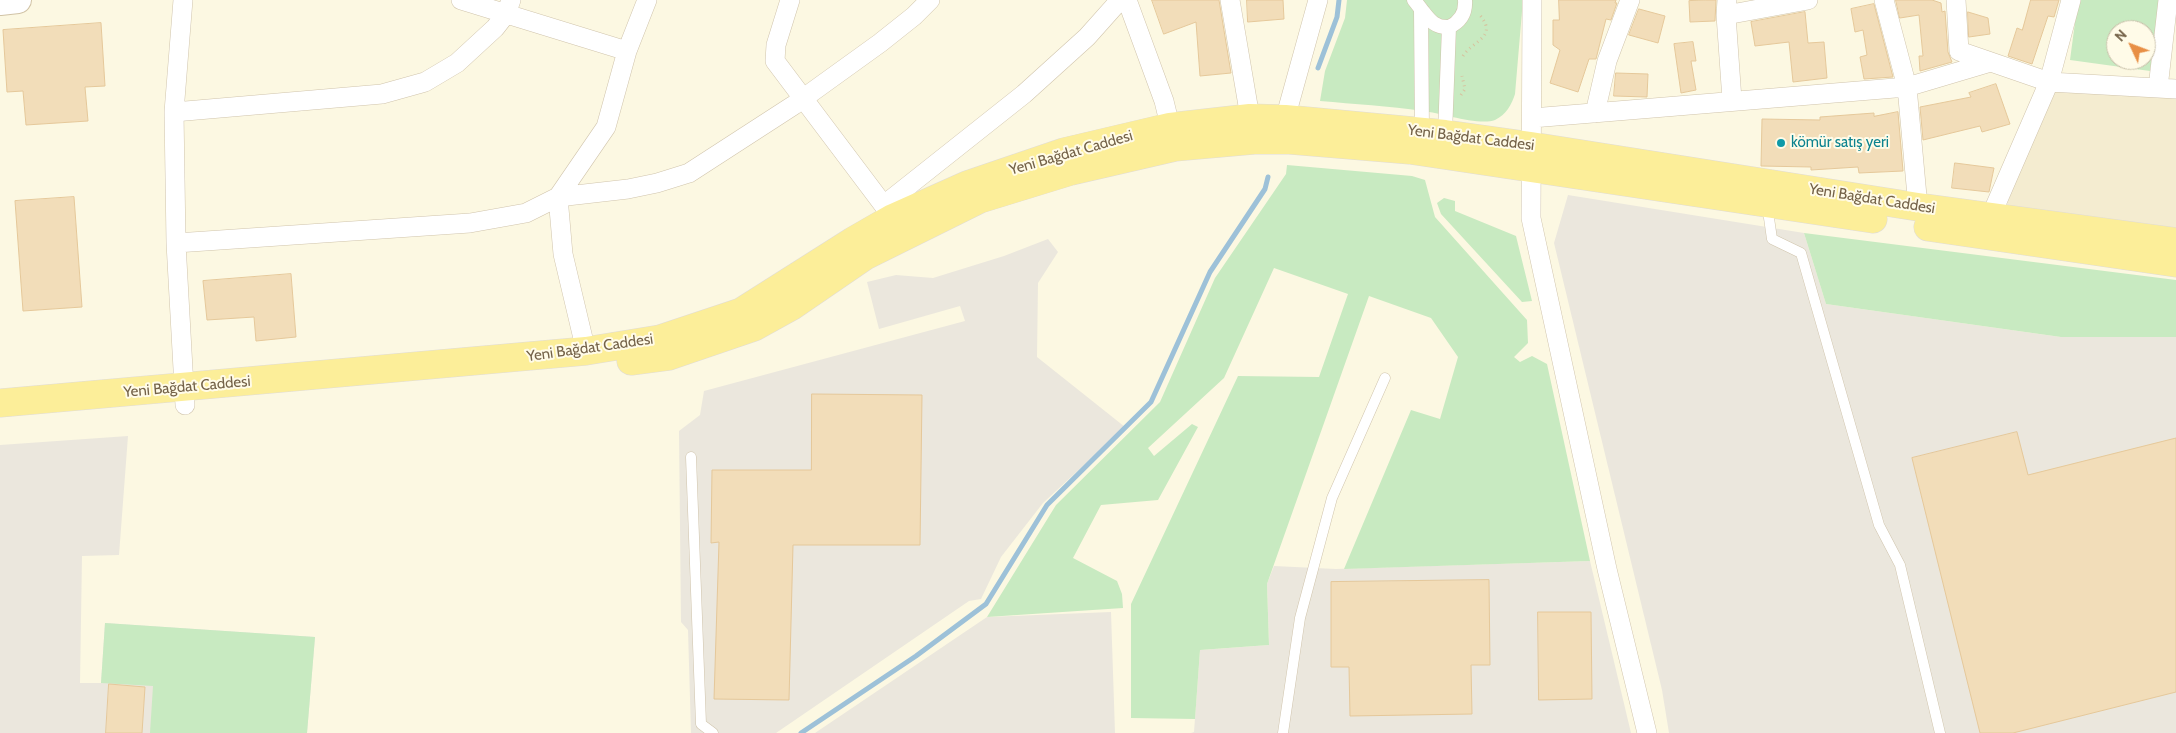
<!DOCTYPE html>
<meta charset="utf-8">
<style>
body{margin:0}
#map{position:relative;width:2176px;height:733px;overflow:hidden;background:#fcf8e2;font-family:Cabin,sans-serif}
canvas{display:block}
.north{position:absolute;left:2106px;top:20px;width:50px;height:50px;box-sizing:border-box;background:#fffbe8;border:1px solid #c7bea8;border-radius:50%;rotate:313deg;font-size:14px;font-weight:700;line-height:20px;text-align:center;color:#746248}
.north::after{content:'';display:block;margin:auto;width:18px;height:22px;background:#e88f45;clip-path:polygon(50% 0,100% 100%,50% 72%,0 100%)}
</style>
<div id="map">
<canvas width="2176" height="733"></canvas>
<div class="north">N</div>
</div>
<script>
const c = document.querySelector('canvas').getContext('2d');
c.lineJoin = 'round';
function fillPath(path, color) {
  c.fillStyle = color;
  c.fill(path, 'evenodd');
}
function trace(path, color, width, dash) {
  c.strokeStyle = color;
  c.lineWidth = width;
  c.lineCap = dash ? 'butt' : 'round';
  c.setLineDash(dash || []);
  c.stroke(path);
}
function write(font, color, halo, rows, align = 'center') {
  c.font = font + ' Cabin,sans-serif';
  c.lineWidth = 4;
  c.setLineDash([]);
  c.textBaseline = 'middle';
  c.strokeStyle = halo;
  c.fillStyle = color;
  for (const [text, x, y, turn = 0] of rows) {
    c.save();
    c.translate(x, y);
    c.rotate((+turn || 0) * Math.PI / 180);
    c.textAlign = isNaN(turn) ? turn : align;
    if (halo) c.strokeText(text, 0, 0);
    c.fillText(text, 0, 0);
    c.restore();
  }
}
const residential = new Path2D(`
 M 2047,87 L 2176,95 L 2176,233 L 2007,205 Z`);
const industrial = new Path2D(`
 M 1568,195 L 1804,233 L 1826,304 L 2061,337 L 2176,337 L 2176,733 L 1669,733 L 1662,690 L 1554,243 Z
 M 1048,239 L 1058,252 L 1038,283 L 1037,357 L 1125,427 L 1043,503 L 1001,557 L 981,599 L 969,601 L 776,733 L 691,733 L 688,630 L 681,622 L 679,431 L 700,415 L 704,391 L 965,321 L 960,306 L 879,329 L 867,282 L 896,275 L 933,278 L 1004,256 Z
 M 128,436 L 119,555 L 82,556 L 80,683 L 101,683 L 105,623 L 315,637 L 307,733 L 0,733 L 0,445 Z
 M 1590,561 L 1631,733 L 1191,733 L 1194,732 L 1200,650 L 1269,645 L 1267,584 L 1274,566 L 1336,569 Z
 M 1111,612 L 1115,733 L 815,733 L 987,617 Z`);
const green = new Path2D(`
 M 1347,0 L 1523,0 L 1515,94 C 1512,104 1506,115 1495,120 C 1479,126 1441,113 1423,111 C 1389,106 1354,104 1320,101 L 1325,71 L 1345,18 Z
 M 2078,0 L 2161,0 L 2150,71 L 2070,60 ZM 2116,30 L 2146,30 L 2146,60 L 2116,60 Z
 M 1287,165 L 1412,176 L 1425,180 L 1435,217 L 1527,320 L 1528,343 L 1514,357 L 1520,362 L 1532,356 L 1547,364 L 1590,561 L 1344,569 L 1411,410 L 1440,419 L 1458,357 L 1431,318 L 1369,296 L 1267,584 L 1269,645 L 1200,650 L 1195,719 L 1131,718 L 1131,604 L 1238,376 L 1319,377 L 1348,294 L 1274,268 L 1224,378 L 1148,448 L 1154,456 L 1192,424 L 1198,427 L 1158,500 L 1101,505 L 1073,558 L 1117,581 L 1122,594 L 1123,608 L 987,617 L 1056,505 L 1160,402 L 1215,278 L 1286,174 Z
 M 1444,198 L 1455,201 L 1455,211 L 1516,236 L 1532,301 L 1522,302 L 1441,214 L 1437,203 Z
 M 1804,233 L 2176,280 L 2176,337 L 2061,337 L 1826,304 Z
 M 105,623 L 315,637 L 307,733 L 150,733 L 153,686 L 101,683 Z`);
const stream = new Path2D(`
 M 1318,68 L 1337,17 L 1339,0
 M 801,733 L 916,656 L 986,604 L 1047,505 L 1151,402 L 1210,272 L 1265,189 L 1268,177`);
const building = new Path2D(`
 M 1152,0 L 1219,0 L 1231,73 L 1200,76 L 1196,22 L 1164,34 Z
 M 1247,0 L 1283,0 L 1284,19 L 1248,22 Z
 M 1559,0 L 1616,0 L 1615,3 L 1617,3 L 1611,20 L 1606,19 L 1596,59 L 1589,59 L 1578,92 L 1550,83 L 1560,50 L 1553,45 L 1553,20 L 1559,20 Z
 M 1706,0 L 1716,0 L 1715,21 L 1690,22 L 1689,1 Z
 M 1896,0 L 1932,0 L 1941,3 L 1942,12 L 1945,11 L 1948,52 L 1952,62 L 1920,71 L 1919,56 L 1923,56 L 1919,15 L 1900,18 Z
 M 2031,0 L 2059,0 L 2054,17 L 2048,16 L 2032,64 L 2008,56 L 2017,28 L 2022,30 Z
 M 1874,4 L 1893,77 L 1864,79 L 1860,57 L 1867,55 L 1863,30 L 1855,32 L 1851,9 Z
 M 1639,9 L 1665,16 L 1658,43 L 1629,35 Z
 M 1805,12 L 1808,43 L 1824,42 L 1827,78 L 1793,82 L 1789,42 L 1755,46 L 1751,22 Z
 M 1968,12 L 1988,18 L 1990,34 L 1969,37 Z
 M 101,23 L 105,86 L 85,87 L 88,121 L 26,125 L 23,91 L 7,92 L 3,30 Z
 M 1693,42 L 1696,61 L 1691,61 L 1696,90 L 1681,93 L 1674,44 Z
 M 1616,73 L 1648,74 L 1647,97 L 1614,96 Z
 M 1996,84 L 2010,124 L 1982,132 L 1980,126 L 1923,140 L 1920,107 L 1971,97 L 1969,93 Z
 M 1898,112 L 1903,171 L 1859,173 L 1858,167 L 1811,170 L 1811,167 L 1761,166 L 1762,119 L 1820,120 L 1820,117 L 1874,113 L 1874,116 Z
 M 1955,163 L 1994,168 L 1989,192 L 1952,188 Z
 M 74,197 L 82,307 L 23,311 L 15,201 Z
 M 291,274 L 296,337 L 256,341 L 254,317 L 207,320 L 203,281 Z
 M 812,394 L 922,395 L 920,545 L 793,545 L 789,700 L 714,699 L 719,542 L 711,543 L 712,470 L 811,470 Z
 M 2017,432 L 2028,475 L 2176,438 L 2176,692 L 2013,733 L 1980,733 L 1912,458 Z
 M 1489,580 L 1490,665 L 1471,665 L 1472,714 L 1350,716 L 1349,667 L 1331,667 L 1331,582 Z
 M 1538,612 L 1591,612 L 1592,699 L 1539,700 Z
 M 109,684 L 145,687 L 142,733 L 106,733 Z`);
const path = new Path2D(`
 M 1463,56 C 1473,40 1500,37 1478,13
 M 1461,95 L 1465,89 L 1462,76`);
const service = new Path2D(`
 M 1767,204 L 1772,239 L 1801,253 L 1879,525 L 1900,565 L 1940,733
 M 691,457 L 701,724 L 713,733
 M 1283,733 L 1300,618 L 1332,498 L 1385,378`);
const pedestrian = new Path2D(`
 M 1414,0 L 1421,9 L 1422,131
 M 1421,9 C 1429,19 1434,28 1449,27 L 1445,134
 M 1449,27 C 1460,22 1466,13 1465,0`);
const minor = new Path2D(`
 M 183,0 L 174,112 L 176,243 L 185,405
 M 461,0 L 627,51
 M 790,0 L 776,45 L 775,61 L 891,215
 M 1127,0 L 1164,101 L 1173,138
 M 1230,0 L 1252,129
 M 1532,0 L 1531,218 L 1607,569 L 1647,733
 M 1727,0 L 1726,15 L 1732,100
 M 1884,0 L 1907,87 L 1918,207
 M 1956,0 L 1959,51 L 2049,82 L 2176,89
 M 1726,15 L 1808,0
 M 2158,88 L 2168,0
 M 174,112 L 382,94 L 425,82 L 457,63 L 495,28 L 506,14 L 511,0
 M 1595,113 L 1607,61 L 1630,0
 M 1532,118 L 1907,87 L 1991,62
 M 1285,119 L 1318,0
 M 884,205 L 1024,94 L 1087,37 L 1120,0
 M 1990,218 L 2049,82 L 2071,0
 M 176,243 L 470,223 L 526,213 L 558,197 L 628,189 L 657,183 L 689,173 L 794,105 L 880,43 L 914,16 L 930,0
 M 586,351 L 563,254 L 558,197 L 606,127 L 627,51 L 647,0`);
const secondary = new Path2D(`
 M 0,2 L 18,0`);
const primary = new Path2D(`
 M 1928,227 L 2176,263
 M 631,361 L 669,356 L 754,327 L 792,306 L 865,256 L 980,199 L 1071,171 L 1175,147 L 1254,140 L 1290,140 L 1410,150 L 1873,219
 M 0,403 L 586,351 L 660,339 L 741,312 L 853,241 L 893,218 L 967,185 L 1064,152 L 1170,127 L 1250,118 L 1285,119 L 1445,134 L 1531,146 L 1918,207 L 2176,242`);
const markers = [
 [1781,143,5,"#0f9aa8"]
];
const streetNames = [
 ["Yeni Bağdat Caddesi",1471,138,7],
 ["Yeni Bağdat Caddesi",1071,153,-16],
 ["Yeni Bağdat Caddesi",1872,199,9],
 ["Yeni Bağdat Caddesi",590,348,-8],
 ["Yeni Bağdat Caddesi",187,387,-5]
];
const cultureNames = [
 ["kömür satış yeri",1791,143]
];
fillPath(residential, '#f4ecd0');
fillPath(industrial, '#ebe7dd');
fillPath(green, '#c8eac1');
trace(stream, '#9dc1d8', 5);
fillPath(building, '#f2ddb9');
trace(building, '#e5c89a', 1);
trace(service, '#d0c4ac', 11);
trace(pedestrian, '#d0c4ac', 15);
trace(minor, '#d0c4ac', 20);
trace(secondary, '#d1c3a6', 28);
trace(primary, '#e0dcd7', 29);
trace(path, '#d7c19d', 3, [1, 4]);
trace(service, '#fff', 10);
trace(pedestrian, '#fff', 14);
trace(minor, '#fff', 19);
trace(secondary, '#fff', 26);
trace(primary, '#fcee99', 28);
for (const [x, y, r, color] of markers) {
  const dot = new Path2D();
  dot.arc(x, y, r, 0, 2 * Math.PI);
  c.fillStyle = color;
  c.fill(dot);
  trace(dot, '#fffbe8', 2);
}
write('15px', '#746248', '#fffbe8', streetNames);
write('15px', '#0d838f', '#fffbe8', cultureNames, 'left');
</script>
